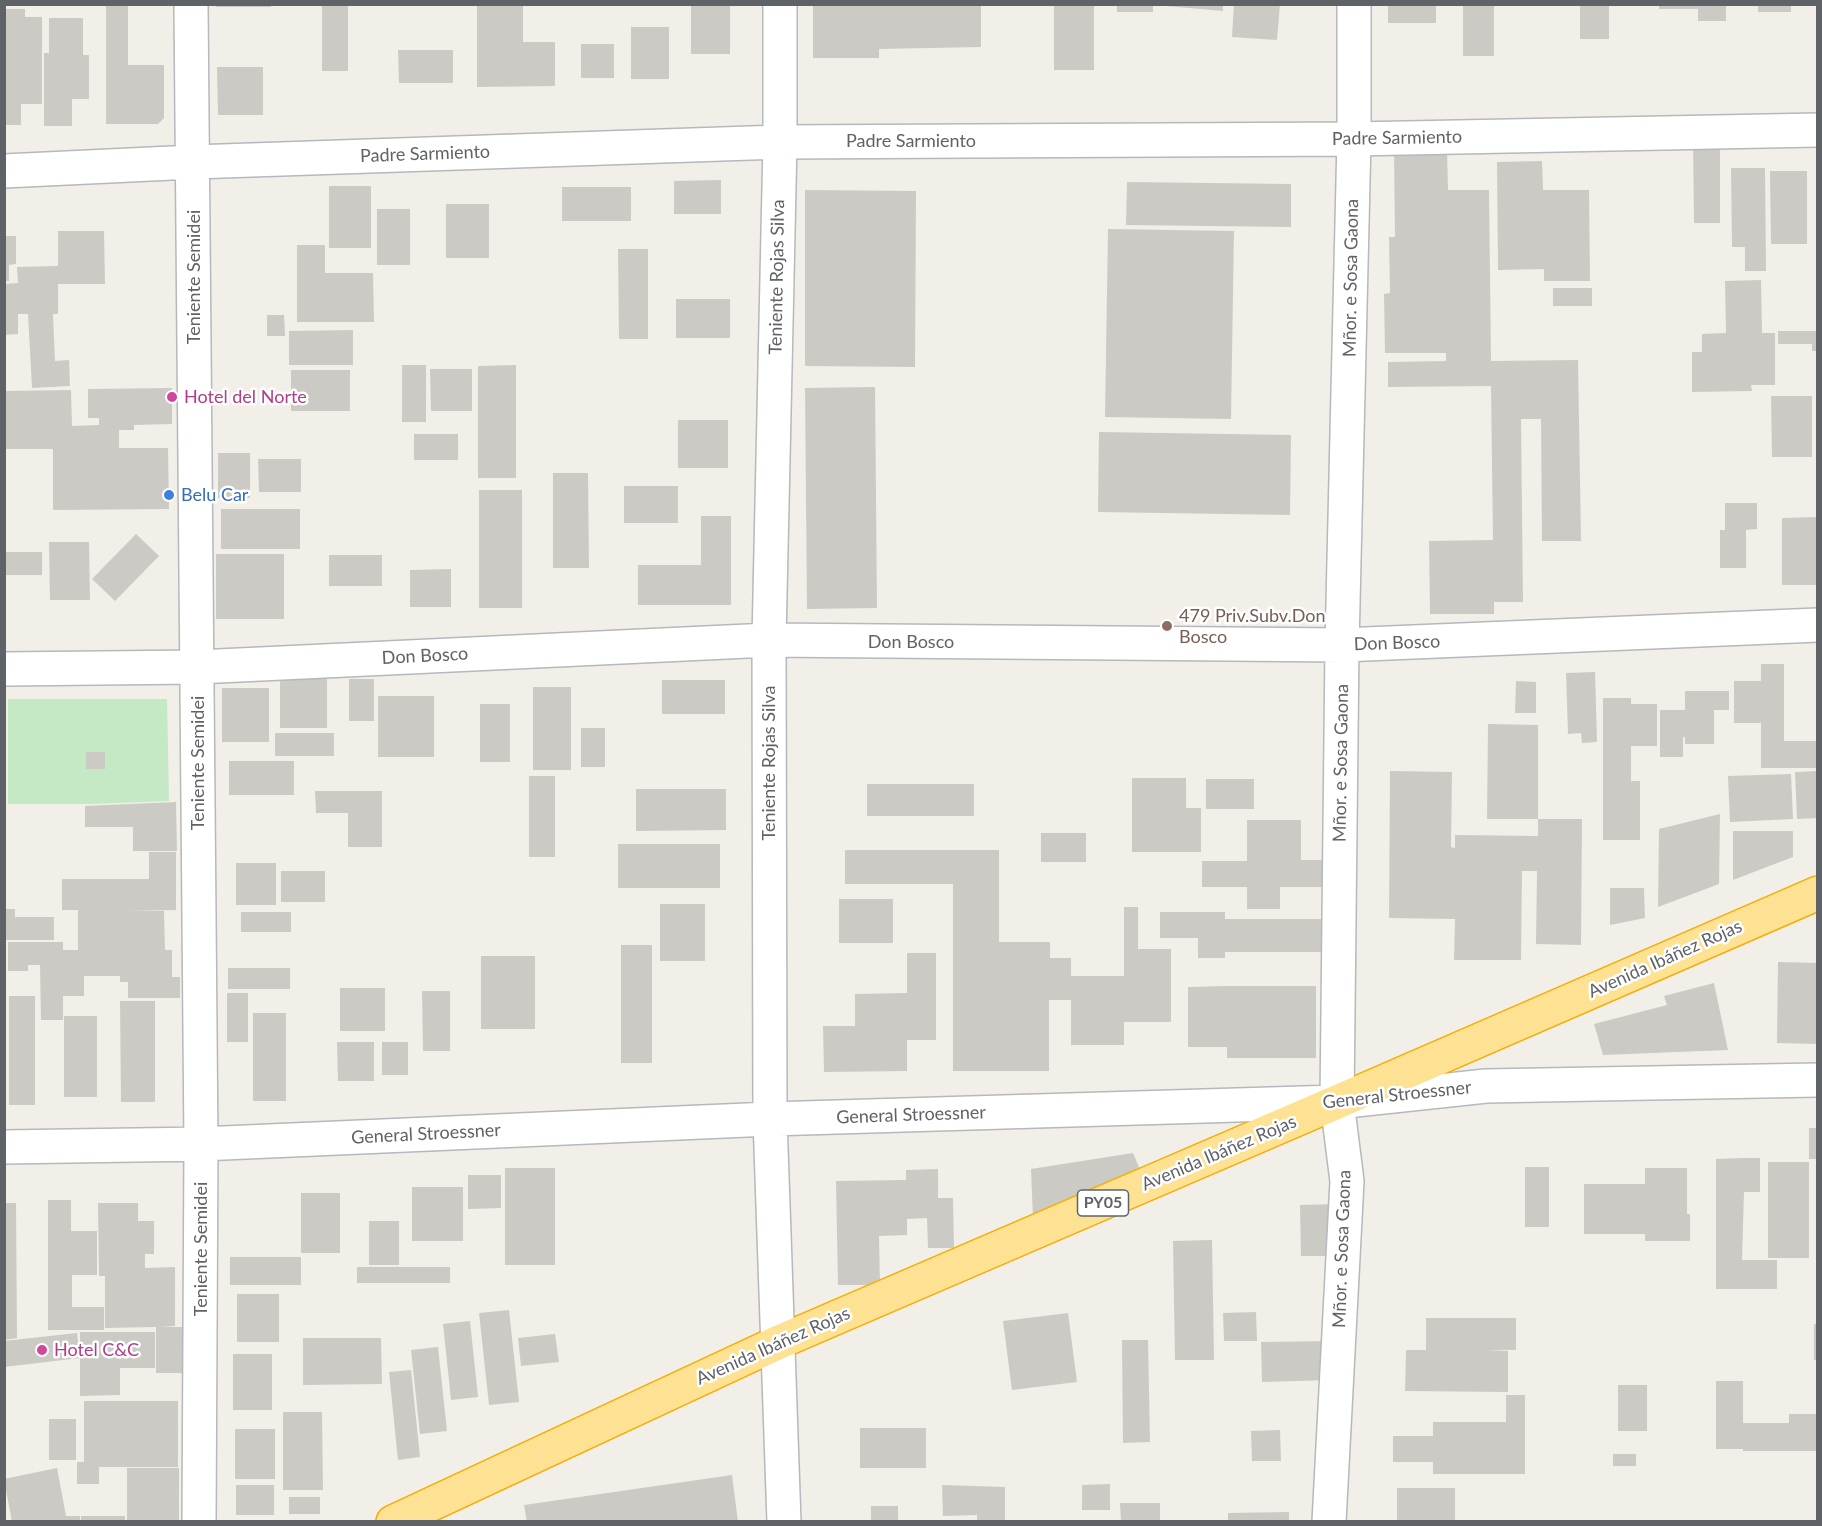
<!DOCTYPE html>
<meta charset="utf-8">
<style>
body{margin:0}
#map{position:relative;width:1822px;height:1526px;overflow:hidden;background:#f1efe8;font-family:Lato,sans-serif}
canvas{display:block}
.frame{position:absolute;inset:0;border:6px solid #5f6368;pointer-events:none}
</style>
<div id="map">
<canvas width="1822" height="1526"></canvas>
<div class="frame"></div>
</div>
<script>
const c = document.querySelector('canvas').getContext('2d');
c.lineJoin = 'round';
function fillPath(path, color) {
  c.fillStyle = color;
  c.fill(path, 'evenodd');
}
function trace(path, color, width, dash) {
  c.strokeStyle = color;
  c.lineWidth = width;
  c.lineCap = dash ? 'butt' : 'round';
  c.setLineDash(dash || []);
  c.stroke(path);
}
function write(font, color, halo, rows, align = 'center') {
  c.font = font + ' Lato,sans-serif';
  c.lineWidth = 5;
  c.setLineDash([]);
  c.textBaseline = 'middle';
  c.strokeStyle = halo;
  c.fillStyle = color;
  for (const [text, x, y, turn = 0] of rows) {
    c.save();
    c.translate(x, y);
    c.rotate((+turn || 0) * Math.PI / 180);
    c.textAlign = isNaN(turn) ? turn : align;
    if (halo) c.strokeText(text, 0, 0);
    c.fillText(text, 0, 0);
    c.restore();
  }
}
const green = new Path2D(`
 M 8,699 L 167,699 L 169,801 L 93,804 L 8,804 Z`);
const building = new Path2D(`
 M 106,4 L 128,4 L 128,65 L 164,65 L 164,118 L 158,124 L 106,124 Z
 M 216,4 L 271,4 L 271,7 L 216,7 Z
 M 322,4 L 348,4 L 348,71 L 322,71 Z
 M 477,4 L 523,5 L 523,42 L 555,42 L 555,86 L 477,87 Z
 M 691,4 L 730,4 L 730,54 L 691,54 Z
 M 1054,4 L 1094,4 L 1094,70 L 1054,70 Z
 M 1117,4 L 1153,4 L 1153,12 L 1117,12 Z
 M 1166,4 L 1223,4 L 1223,11 L 1166,6 Z
 M 1234,4 L 1280,4 L 1277,40 L 1232,37 Z
 M 1388,4 L 1436,4 L 1436,23 L 1388,23 Z
 M 1463,4 L 1494,4 L 1494,56 L 1463,56 Z
 M 1580,4 L 1609,4 L 1609,39 L 1580,39 Z
 M 1659,4 L 1726,4 L 1726,21 L 1698,21 L 1698,9 L 1659,9 Z
 M 1758,4 L 1791,4 L 1791,12 L 1758,12 Z
 M 813,5 L 981,5 L 981,47 L 879,49 L 879,58 L 813,58 Z
 M 4,9 L 25,9 L 25,17 L 42,17 L 42,104 L 21,104 L 21,125 L 4,125 Z
 M 49,18 L 83,18 L 83,55 L 89,55 L 89,99 L 72,99 L 72,126 L 44,126 L 44,53 L 49,53 Z
 M 631,27 L 669,27 L 669,79 L 631,79 Z
 M 581,44 L 614,44 L 614,78 L 581,78 Z
 M 398,50 L 453,50 L 453,83 L 399,83 Z
 M 217,67 L 263,67 L 263,115 L 218,115 Z
 M 1720,141 L 1720,223 L 1694,223 L 1693,142 Z
 M 1447,148 L 1448,190 L 1489,190 L 1491,361 L 1578,360 L 1581,541 L 1542,541 L 1541,419 L 1521,419 L 1523,602 L 1494,602 L 1494,614 L 1430,614 L 1429,541 L 1493,540 L 1491,386 L 1388,387 L 1388,362 L 1446,361 L 1446,353 L 1385,353 L 1384,294 L 1390,293 L 1389,237 L 1395,237 L 1394,149 Z
 M 1542,161 L 1543,190 L 1589,190 L 1590,281 L 1544,281 L 1544,269 L 1498,270 L 1497,162 Z
 M 1731,168 L 1765,168 L 1766,271 L 1745,271 L 1745,247 L 1732,247 Z
 M 1770,171 L 1807,171 L 1807,244 L 1771,244 Z
 M 721,180 L 721,214 L 674,214 L 674,181 Z
 M 1127,182 L 1291,184 L 1291,227 L 1126,225 Z
 M 329,186 L 371,186 L 371,248 L 329,248 Z
 M 562,187 L 631,187 L 631,221 L 562,221 Z
 M 805,190 L 916,191 L 915,367 L 805,366 Z
 M 446,204 L 489,204 L 489,258 L 446,258 Z
 M 377,209 L 410,209 L 410,265 L 377,265 Z
 M 1108,229 L 1234,231 L 1231,419 L 1105,417 Z
 M 58,231 L 104,231 L 105,284 L 58,284 L 58,314 L 53,314 L 55,361 L 69,360 L 70,386 L 32,388 L 28,314 L 18,314 L 18,334 L 4,335 L 4,284 L 18,283 L 17,267 L 58,266 Z
 M 4,236 L 16,236 L 16,264 L 9,265 L 9,281 L 4,281 Z
 M 297,245 L 325,245 L 325,273 L 373,273 L 374,322 L 297,322 Z
 M 618,249 L 648,249 L 648,339 L 619,339 Z
 M 1761,280 L 1762,333 L 1775,333 L 1775,385 L 1751,385 L 1752,391 L 1692,392 L 1692,352 L 1702,352 L 1702,334 L 1726,333 L 1725,281 Z
 M 1553,288 L 1592,288 L 1592,306 L 1553,306 Z
 M 676,299 L 730,299 L 730,338 L 676,338 Z
 M 267,315 L 284,315 L 285,336 L 267,336 Z
 M 353,330 L 353,365 L 289,365 L 289,331 Z
 M 1778,331 L 1818,331 L 1818,351 L 1812,351 L 1812,344 L 1778,344 Z
 M 402,365 L 426,365 L 426,422 L 402,422 Z
 M 516,365 L 516,478 L 478,478 L 478,366 Z
 M 430,369 L 472,369 L 472,411 L 431,411 Z
 M 291,370 L 350,370 L 350,411 L 291,411 Z
 M 875,387 L 877,608 L 807,609 L 805,388 Z
 M 172,388 L 172,424 L 134,425 L 134,430 L 119,430 L 119,448 L 168,448 L 169,509 L 53,510 L 53,449 L 4,449 L 4,391 L 71,390 L 72,426 L 99,425 L 99,418 L 88,418 L 88,389 Z
 M 1771,396 L 1812,396 L 1812,457 L 1772,457 Z
 M 678,420 L 728,420 L 728,468 L 678,468 Z
 M 1099,432 L 1291,435 L 1290,515 L 1098,512 Z
 M 414,434 L 458,434 L 458,460 L 414,460 Z
 M 218,453 L 250,453 L 250,498 L 218,498 Z
 M 258,459 L 301,459 L 301,492 L 259,492 Z
 M 553,473 L 588,473 L 589,568 L 553,568 Z
 M 624,486 L 678,486 L 678,523 L 624,523 Z
 M 479,490 L 522,490 L 522,608 L 479,608 Z
 M 1725,503 L 1757,503 L 1757,529 L 1746,530 L 1746,568 L 1720,568 L 1720,530 L 1725,530 Z
 M 221,509 L 300,509 L 300,549 L 221,549 Z
 M 701,516 L 731,516 L 731,605 L 638,605 L 638,565 L 701,565 Z
 M 1818,517 L 1818,585 L 1782,585 L 1782,518 Z
 M 136,534 L 159,556 L 115,601 L 92,579 Z
 M 49,542 L 89,542 L 90,600 L 50,600 Z
 M 4,552 L 42,552 L 42,575 L 4,575 Z
 M 216,554 L 284,554 L 284,619 L 216,619 Z
 M 329,555 L 382,555 L 382,586 L 329,586 Z
 M 451,569 L 451,607 L 410,607 L 410,570 Z
 M 1761,664 L 1784,664 L 1784,741 L 1818,741 L 1818,768 L 1761,768 L 1761,723 L 1734,723 L 1734,681 L 1761,681 Z
 M 1595,672 L 1597,742 L 1582,743 L 1581,733 L 1568,734 L 1566,673 Z
 M 280,679 L 327,679 L 327,728 L 280,728 Z
 M 349,679 L 374,679 L 374,721 L 349,721 Z
 M 662,680 L 725,680 L 725,714 L 662,714 Z
 M 1516,681 L 1536,682 L 1536,713 L 1515,713 Z
 M 533,687 L 571,687 L 571,770 L 533,770 Z
 M 222,688 L 269,688 L 269,742 L 222,742 Z
 M 1685,691 L 1729,691 L 1729,710 L 1714,710 L 1714,744 L 1685,744 L 1685,737 L 1683,737 L 1683,757 L 1660,757 L 1660,710 L 1685,710 Z
 M 378,696 L 434,696 L 434,757 L 378,757 Z
 M 1603,698 L 1631,698 L 1631,704 L 1657,704 L 1657,746 L 1631,746 L 1631,781 L 1640,781 L 1640,840 L 1603,840 Z
 M 480,704 L 510,704 L 510,762 L 480,762 Z
 M 1488,724 L 1538,725 L 1538,819 L 1582,819 L 1581,945 L 1536,944 L 1537,871 L 1522,871 L 1521,960 L 1454,960 L 1455,919 L 1389,918 L 1390,771 L 1452,772 L 1451,847 L 1455,848 L 1455,835 L 1538,836 L 1538,819 L 1487,819 Z
 M 581,728 L 605,728 L 605,767 L 581,767 Z
 M 275,733 L 334,733 L 334,756 L 275,756 Z
 M 86,752 L 105,752 L 105,769 L 86,769 Z
 M 229,761 L 294,761 L 294,795 L 229,795 Z
 M 1818,771 L 1818,818 L 1797,819 L 1795,772 Z
 M 1791,774 L 1793,819 L 1730,822 L 1728,776 Z
 M 529,776 L 555,776 L 555,857 L 529,857 Z
 M 1132,778 L 1186,778 L 1186,808 L 1201,808 L 1201,852 L 1132,852 Z
 M 1206,779 L 1254,779 L 1254,809 L 1206,809 Z
 M 867,784 L 974,784 L 974,816 L 867,816 Z
 M 636,789 L 726,789 L 726,830 L 636,831 Z
 M 315,791 L 382,791 L 382,847 L 348,847 L 348,813 L 316,813 Z
 M 176,802 L 177,851 L 133,851 L 133,827 L 85,827 L 85,806 Z
 M 1720,814 L 1719,884 L 1658,907 L 1659,829 Z
 M 1247,820 L 1301,820 L 1301,860 L 1325,860 L 1325,887 L 1280,887 L 1280,909 L 1247,909 L 1247,887 L 1202,887 L 1202,861 L 1247,861 Z
 M 1733,831 L 1793,831 L 1793,857 L 1733,880 Z
 M 1041,833 L 1086,833 L 1086,862 L 1041,862 Z
 M 618,844 L 720,844 L 720,888 L 618,888 Z
 M 845,850 L 999,850 L 999,942 L 1050,942 L 1050,958 L 1071,958 L 1071,976 L 1124,976 L 1124,907 L 1138,907 L 1138,949 L 1171,949 L 1171,1022 L 1124,1022 L 1124,1045 L 1071,1045 L 1071,1000 L 1049,1000 L 1049,1071 L 953,1071 L 953,884 L 845,884 Z
 M 149,852 L 176,852 L 176,910 L 128,911 L 164,911 L 165,950 L 172,950 L 172,977 L 180,977 L 180,998 L 128,998 L 128,982 L 120,982 L 120,976 L 84,976 L 84,996 L 63,996 L 63,1020 L 41,1020 L 40,965 L 28,965 L 28,971 L 8,971 L 8,942 L 63,942 L 63,950 L 78,950 L 78,910 L 62,910 L 62,879 L 149,879 Z
 M 236,863 L 276,863 L 276,905 L 236,905 Z
 M 281,871 L 325,871 L 325,902 L 281,902 Z
 M 1610,888 L 1644,888 L 1645,918 L 1610,925 Z
 M 839,899 L 893,899 L 893,943 L 839,943 Z
 M 660,904 L 705,904 L 705,961 L 660,961 Z
 M 4,909 L 15,909 L 15,917 L 54,917 L 54,940 L 4,940 Z
 M 241,912 L 291,912 L 291,932 L 241,932 Z
 M 1160,912 L 1225,912 L 1225,919 L 1322,919 L 1322,952 L 1225,952 L 1225,958 L 1198,958 L 1198,938 L 1160,938 Z
 M 621,945 L 652,945 L 652,1063 L 621,1063 Z
 M 907,953 L 936,953 L 936,1040 L 907,1040 L 907,1071 L 824,1072 L 823,1026 L 855,1026 L 855,994 L 907,993 Z
 M 481,956 L 535,956 L 535,1029 L 481,1029 Z
 M 1778,962 L 1818,963 L 1818,1044 L 1777,1043 Z
 M 228,968 L 290,968 L 290,989 L 228,989 Z
 M 1714,983 L 1728,1050 L 1603,1055 L 1594,1024 L 1667,1005 L 1664,996 Z
 M 1227,986 L 1316,986 L 1316,1058 L 1227,1058 L 1227,1047 L 1188,1047 L 1188,987 Z
 M 340,988 L 385,988 L 385,1031 L 340,1031 Z
 M 422,991 L 450,991 L 450,1051 L 423,1051 Z
 M 227,993 L 248,993 L 248,1042 L 227,1042 Z
 M 9,996 L 35,996 L 35,1105 L 9,1105 Z
 M 120,1001 L 155,1001 L 155,1102 L 121,1102 Z
 M 253,1013 L 286,1013 L 286,1101 L 253,1101 Z
 M 64,1016 L 97,1016 L 97,1097 L 64,1097 Z
 M 337,1042 L 374,1042 L 374,1081 L 338,1081 Z
 M 382,1042 L 408,1042 L 408,1075 L 382,1075 Z
 M 1809,1128 L 1818,1128 L 1818,1159 L 1809,1159 Z
 M 1133,1153 L 1144,1179 L 1033,1218 L 1031,1169 Z
 M 1744,1158 L 1760,1158 L 1760,1192 L 1744,1192 L 1742,1260 L 1777,1260 L 1777,1289 L 1716,1289 L 1716,1159 Z
 M 1768,1162 L 1809,1162 L 1809,1258 L 1768,1258 Z
 M 1525,1167 L 1549,1167 L 1549,1227 L 1525,1227 Z
 M 505,1168 L 555,1168 L 555,1265 L 505,1265 Z
 M 1645,1168 L 1687,1168 L 1687,1214 L 1690,1214 L 1690,1241 L 1645,1241 L 1645,1234 L 1584,1234 L 1584,1184 L 1645,1184 Z
 M 938,1169 L 938,1198 L 953,1198 L 954,1248 L 928,1248 L 927,1218 L 907,1219 L 907,1235 L 879,1236 L 880,1285 L 838,1285 L 836,1181 L 906,1180 L 906,1170 Z
 M 468,1175 L 501,1175 L 501,1208 L 468,1209 Z
 M 412,1187 L 463,1187 L 463,1241 L 412,1241 Z
 M 301,1193 L 340,1193 L 340,1253 L 301,1253 Z
 M 48,1200 L 71,1200 L 71,1231 L 97,1231 L 97,1275 L 72,1275 L 72,1307 L 104,1307 L 104,1330 L 48,1330 Z
 M 4,1203 L 16,1203 L 17,1338 L 4,1340 Z
 M 98,1203 L 138,1203 L 138,1221 L 154,1221 L 154,1254 L 145,1254 L 145,1268 L 175,1267 L 175,1326 L 160,1327 L 182,1327 L 182,1373 L 156,1373 L 156,1327 L 105,1328 L 105,1276 L 99,1276 Z
 M 1338,1204 L 1339,1256 L 1301,1256 L 1300,1205 Z
 M 369,1221 L 399,1221 L 399,1265 L 369,1265 Z
 M 1212,1240 L 1214,1360 L 1175,1360 L 1173,1241 Z
 M 230,1257 L 301,1257 L 301,1285 L 230,1285 Z
 M 357,1267 L 450,1267 L 450,1283 L 357,1283 Z
 M 237,1294 L 279,1294 L 279,1342 L 237,1342 Z
 M 509,1310 L 519,1402 L 489,1405 L 479,1313 Z
 M 1256,1312 L 1257,1341 L 1224,1341 L 1223,1313 Z
 M 1068,1313 L 1077,1382 L 1012,1390 L 1003,1321 Z
 M 1426,1318 L 1516,1318 L 1516,1350 L 1487,1350 L 1508,1351 L 1508,1392 L 1405,1391 L 1406,1350 L 1426,1350 Z
 M 470,1321 L 478,1397 L 451,1400 L 443,1324 Z
 M 1814,1324 L 1818,1324 L 1818,1360 L 1814,1360 Z
 M 80,1332 L 155,1332 L 155,1368 L 120,1368 L 120,1395 L 80,1396 Z
 M 77,1333 L 80,1358 L 4,1367 L 4,1341 Z
 M 555,1334 L 559,1362 L 521,1366 L 518,1338 Z
 M 303,1338 L 381,1338 L 382,1384 L 303,1385 Z
 M 1122,1340 L 1148,1340 L 1150,1442 L 1123,1443 Z
 M 1332,1341 L 1332,1380 L 1262,1382 L 1261,1342 Z
 M 438,1347 L 447,1431 L 420,1434 L 411,1350 Z
 M 233,1354 L 272,1354 L 272,1410 L 233,1410 Z
 M 411,1370 L 420,1457 L 398,1460 L 389,1372 Z
 M 1716,1381 L 1743,1381 L 1743,1423 L 1789,1423 L 1789,1414 L 1818,1414 L 1818,1451 L 1743,1451 L 1743,1449 L 1716,1449 Z
 M 1618,1385 L 1647,1385 L 1647,1431 L 1618,1431 Z
 M 1506,1395 L 1525,1395 L 1525,1474 L 1433,1474 L 1433,1462 L 1393,1462 L 1393,1436 L 1433,1436 L 1433,1422 L 1506,1422 Z
 M 84,1401 L 178,1401 L 178,1467 L 99,1467 L 99,1484 L 77,1484 L 77,1462 L 84,1462 Z
 M 283,1412 L 322,1412 L 323,1490 L 283,1490 Z
 M 49,1419 L 76,1419 L 76,1460 L 49,1460 Z
 M 860,1428 L 926,1428 L 926,1468 L 860,1468 Z
 M 235,1429 L 275,1429 L 275,1479 L 235,1479 Z
 M 1280,1430 L 1281,1461 L 1252,1461 L 1251,1431 Z
 M 1613,1454 L 1636,1454 L 1636,1466 L 1613,1466 Z
 M 57,1468 L 66,1516 L 80,1516 L 80,1522 L 12,1522 L 4,1479 Z
 M 127,1468 L 179,1468 L 179,1522 L 127,1522 Z
 M 732,1475 L 738,1522 L 527,1522 L 524,1505 Z
 M 1110,1484 L 1110,1510 L 1082,1510 L 1082,1485 Z
 M 236,1485 L 274,1485 L 274,1515 L 236,1515 Z
 M 942,1485 L 1005,1487 L 1005,1522 L 977,1522 L 977,1515 L 943,1516 Z
 M 1397,1488 L 1455,1488 L 1455,1522 L 1397,1522 Z
 M 289,1497 L 320,1497 L 320,1514 L 289,1514 Z
 M 1120,1503 L 1160,1503 L 1160,1522 L 1121,1522 Z
 M 871,1506 L 898,1506 L 898,1522 L 871,1522 Z
 M 1289,1512 L 1289,1522 L 1228,1522 L 1228,1513 Z
 M 81,1516 L 125,1516 L 125,1522 L 81,1522 Z`);
const minor = new Path2D(`
 M 191,4 L 201,1144 L 199,1522
 M 780,4 L 780,142 L 769,640 L 770,1119 L 784,1522
 M 4,171 L 193,162 L 780,142 L 1354,139 L 1818,130
 M 4,669 L 197,667 L 769,640 L 1342,645 L 1818,625
 M 4,1147 L 201,1144 L 770,1119 L 1337,1102 L 1486,1086 L 1818,1080
 M 1329,1522 L 1347,1181 L 1337,1102 L 1342,645 L 1354,139 L 1354,4`);
const highway = new Path2D(`
 M 393,1522 L 777,1343 L 1337,1102 L 1818,893`);
const markers = [
 [172,397,6,"#d1479c"],
 [169,495,6,"#3f7fe0"],
 [1167,626,6,"#8d6e63"],
 [42,1350,6,"#d1479c"]
];
const shields = [
 [1103,1203,51]
];
const shieldNames = [
 ["PY05",1103,1203]
];
const streetNames = [
 ["Padre Sarmiento",1397,138,-1],
 ["Padre Sarmiento",911,141],
 ["Padre Sarmiento",425,154,-2],
 ["Teniente Semidei",194,277,-90],
 ["Teniente Rojas Silva",777,277,-89],
 ["Mñor. e Sosa Gaona",1351,278,-89],
 ["Don Bosco",911,642],
 ["Don Bosco",1397,643,-2],
 ["Don Bosco",425,656,-3],
 ["Teniente Semidei",198,763,-90],
 ["Teniente Rojas Silva",769,763,-90],
 ["Mñor. e Sosa Gaona",1341,763,-89],
 ["Avenida Ibáñez Rojas",1665,959,-24],
 ["General Stroessner",1397,1095,-6],
 ["General Stroessner",911,1115,-2],
 ["General Stroessner",426,1134,-3],
 ["Avenida Ibáñez Rojas",1219,1153,-23],
 ["Teniente Semidei",201,1249,-90],
 ["Mñor. e Sosa Gaona",1342,1249,-88],
 ["Avenida Ibáñez Rojas",773,1346,-24]
];
const hotelNames = [
 ["Hotel del Norte",184,397],
 ["Hotel C&C",54,1350]
];
const shopNames = [
 ["Belu Car",181,495]
];
const educationNames = [
 ["479 Priv.Subv.Don",1179,616],
 ["Bosco",1179,637]
];
fillPath(green, '#c5e8c5');
fillPath(building, '#cccac5');
trace(minor, '#b5b8bc', 36);
trace(highway, '#f9ab00', 36);
trace(minor, '#fff', 33);
trace(highway, '#fde293', 33);
for (const [x, y, r, color] of markers) {
  const dot = new Path2D();
  dot.arc(x, y, r, 0, 2 * Math.PI);
  c.fillStyle = color;
  c.fill(dot);
  trace(dot, '#fff', 2);
}
for (const [x, y, w] of shields) {
  const box = new Path2D();
  box.roundRect(x - w / 2, y - 13, w, 26, 4.5);
  c.fillStyle = '#fff';
  c.fill(box);
  trace(box, '#5f6368', 1.5);
}
write('bold 16px', '#5f6368', null, shieldNames);
write('18px', '#5f6368', '#fff', streetNames);
write('18px', '#b23c85', '#fff', hotelNames, 'left');
write('18px', '#366cbe', '#fff', shopNames, 'left');
write('18px', '#785e54', '#fff', educationNames, 'left');
</script>
